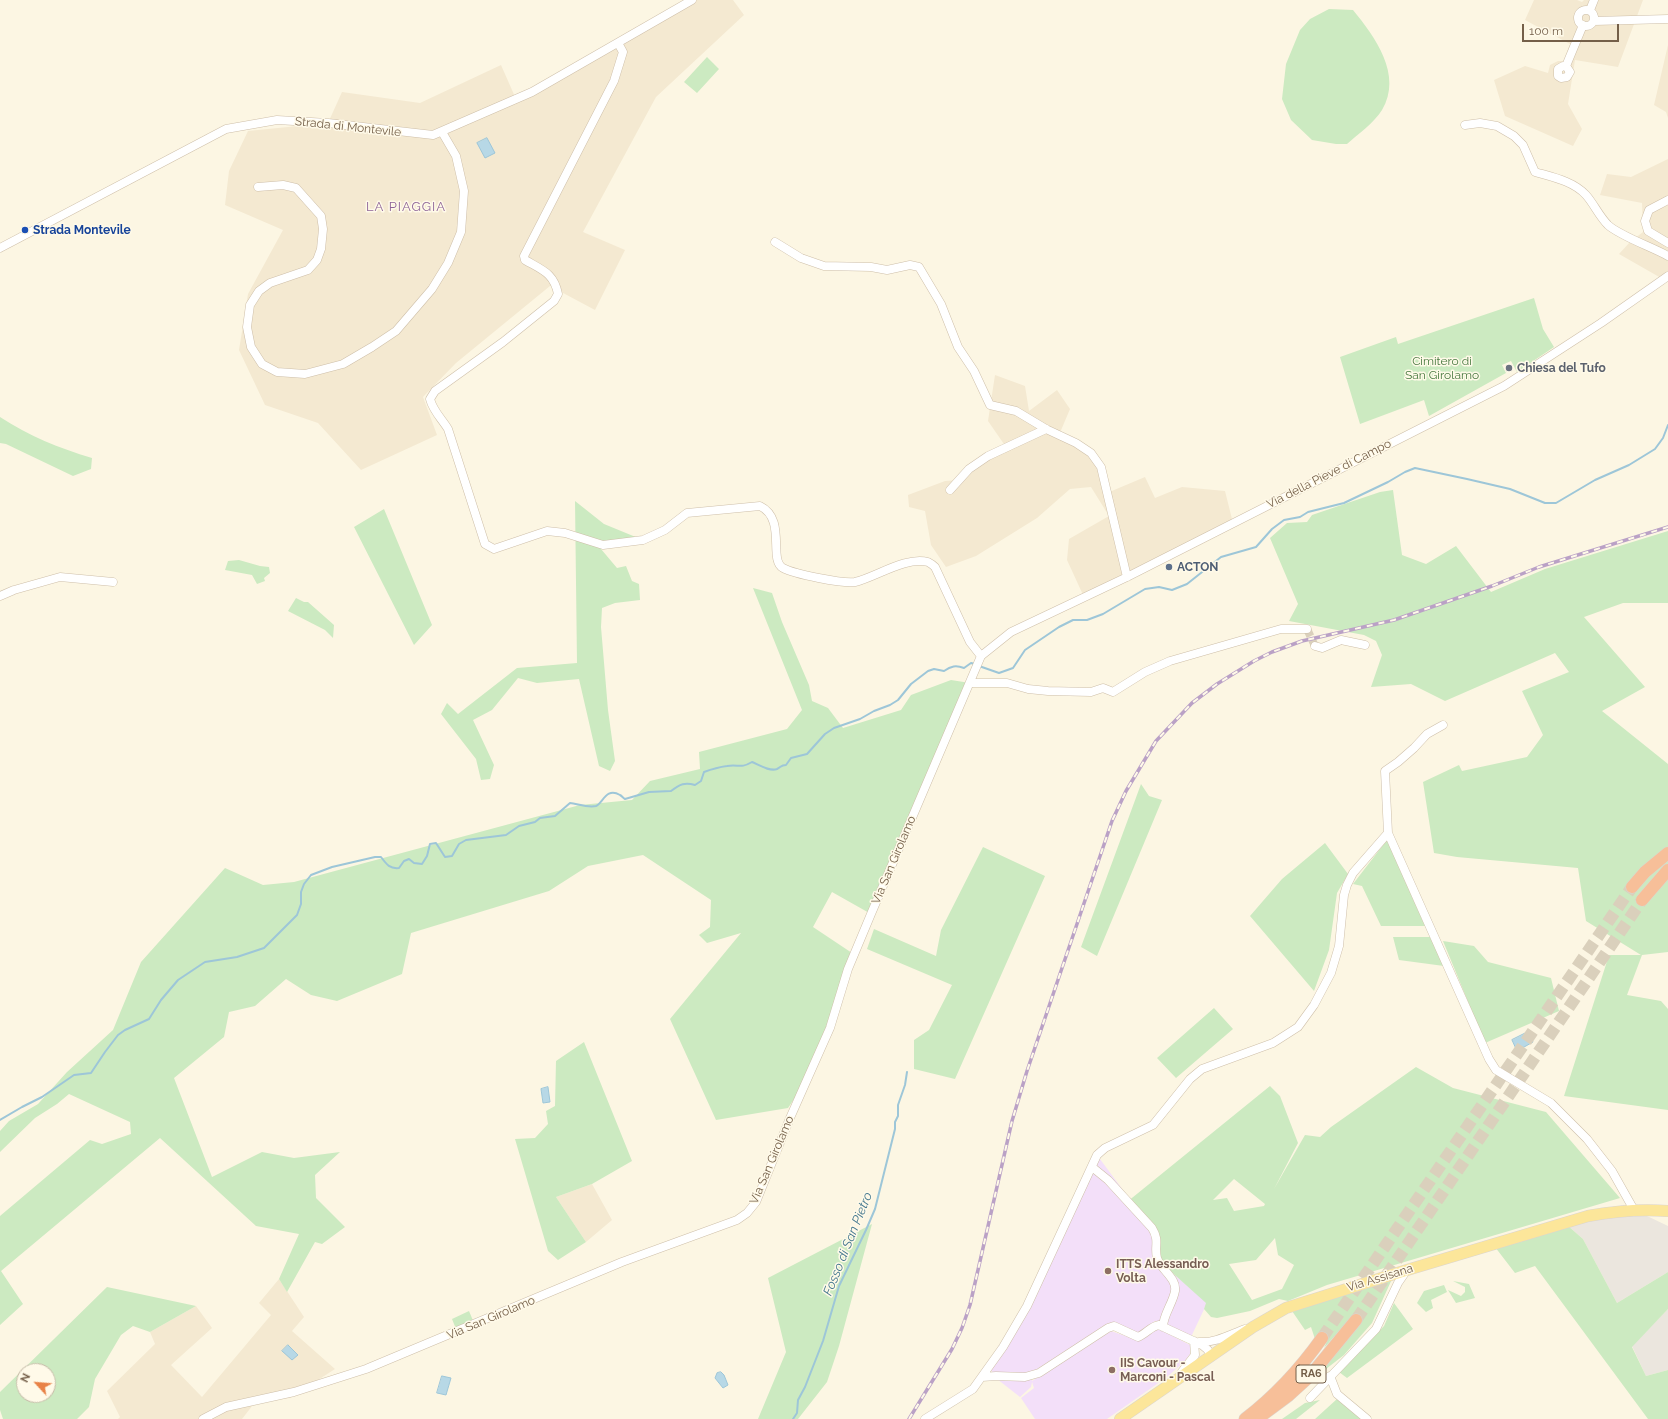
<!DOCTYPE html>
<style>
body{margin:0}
#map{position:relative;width:1668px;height:1419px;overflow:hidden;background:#fcf6e3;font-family:Raleway,sans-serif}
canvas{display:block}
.north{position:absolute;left:16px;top:1363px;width:40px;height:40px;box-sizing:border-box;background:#fffae9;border:1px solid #c7bca9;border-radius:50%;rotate:296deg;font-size:11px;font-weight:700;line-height:16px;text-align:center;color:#745f49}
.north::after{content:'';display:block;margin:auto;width:14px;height:18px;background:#e88246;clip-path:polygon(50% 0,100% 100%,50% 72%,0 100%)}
.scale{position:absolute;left:1522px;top:24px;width:97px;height:18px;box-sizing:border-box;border:2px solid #745f49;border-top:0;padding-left:5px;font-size:12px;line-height:14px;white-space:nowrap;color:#745f49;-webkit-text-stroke:3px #fffae9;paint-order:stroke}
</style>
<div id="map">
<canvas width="1668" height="1419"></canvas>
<div class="north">N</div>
<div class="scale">100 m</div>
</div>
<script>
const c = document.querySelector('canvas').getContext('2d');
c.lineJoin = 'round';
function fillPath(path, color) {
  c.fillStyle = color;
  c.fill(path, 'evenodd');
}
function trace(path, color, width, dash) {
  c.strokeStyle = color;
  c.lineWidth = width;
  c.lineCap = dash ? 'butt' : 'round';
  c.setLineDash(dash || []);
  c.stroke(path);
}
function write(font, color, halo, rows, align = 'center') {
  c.font = font + ' Raleway,sans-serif';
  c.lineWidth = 3;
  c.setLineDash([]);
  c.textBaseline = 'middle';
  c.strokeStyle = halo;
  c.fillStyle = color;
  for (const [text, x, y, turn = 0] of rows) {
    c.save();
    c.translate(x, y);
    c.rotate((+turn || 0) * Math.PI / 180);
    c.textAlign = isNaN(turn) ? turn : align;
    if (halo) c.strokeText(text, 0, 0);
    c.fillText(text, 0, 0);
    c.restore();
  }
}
const residential = new Path2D(`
 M 692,0 L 733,0 L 744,15 L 656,97 L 583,232 L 625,250 L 595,310 L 550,286 L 456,363 L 423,397 L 437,435 L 361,470 L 318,423 L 265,405 L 239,350 L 248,294 L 283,230 L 225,205 L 229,171 L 248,131 L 328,123 L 342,92 L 420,103 L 501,65 L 516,99 Z
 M 1534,0 L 1577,0 L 1582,2 L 1584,0 L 1643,0 L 1618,67 L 1575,60 L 1568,104 L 1582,129 L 1573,146 L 1505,116 L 1494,80 L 1525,66 L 1548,73 L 1550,65 L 1558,61 L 1564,61 L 1570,44 L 1525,20 Z
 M 1668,45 L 1668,118 L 1666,112 L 1654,105 Z
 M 1668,159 L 1668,282 L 1619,254 L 1630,242 L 1643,232 L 1642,203 L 1600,195 L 1607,174 L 1631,177 Z
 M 995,375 L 1025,386 L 1029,411 L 1057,390 L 1070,409 L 1059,435 L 1076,443 L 1101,467 L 1107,493 L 1145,477 L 1155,498 L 1182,487 L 1225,491 L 1233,523 L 1084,597 L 1067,560 L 1069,539 L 1109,516 L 1091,487 L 1070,489 L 1037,518 L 976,556 L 946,567 L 931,545 L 925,511 L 909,507 L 908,495 L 945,481 L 959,480 L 1006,447 L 988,421 Z
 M 592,1184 L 612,1220 L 586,1242 L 556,1197 Z
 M 279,1279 L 304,1317 L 292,1331 L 335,1369 L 290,1398 L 256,1401 L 242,1419 L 118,1419 L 120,1417 L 107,1391 L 155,1344 L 150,1332 L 196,1306 L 212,1328 L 171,1365 L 202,1397 L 271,1315 L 259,1303 Z`);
const industrial = new Path2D(`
 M 1624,1205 L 1668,1226 L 1668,1272 L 1617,1303 L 1583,1239 L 1567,1225 L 1572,1215 Z
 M 1668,1309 L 1668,1370 L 1646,1376 L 1632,1346 Z`);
const education = new Path2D(`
 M 1097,1155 L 1157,1236 L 1157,1259 L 1207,1303 L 1191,1337 L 1160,1321 L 1155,1321 L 1137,1335 L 1110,1323 L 1031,1373 L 1032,1381 L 1103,1335 L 1111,1331 L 1140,1341 L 1157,1328 L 1190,1345 L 1190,1354 L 1184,1362 L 1167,1377 L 1107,1419 L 1035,1419 L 1021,1398 L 1034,1388 L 1032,1382 L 1031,1387 L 1020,1397 L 997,1379 L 991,1370 Z`);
const green = new Path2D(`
 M 1329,9 L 1353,10 C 1375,37 1403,75 1382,110 C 1375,122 1357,135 1347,144 L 1336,144 L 1312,140 L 1291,120 L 1282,99 L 1286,64 L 1300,30 L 1310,19 Z
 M 707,57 L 719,69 L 697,93 L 684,82 Z
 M 1534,298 L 1543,329 L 1554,347 L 1517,372 L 1511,361 L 1502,365 L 1506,373 L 1429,416 L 1424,400 L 1360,424 L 1340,357 L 1396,337 L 1398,344 Z
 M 0,417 C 29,436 59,448 92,458 L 91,469 L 73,476 L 6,444 L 0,443 Z
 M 1393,490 L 1402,555 L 1426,564 L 1456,546 L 1491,592 L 1545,569 L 1668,531 L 1668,603 L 1623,603 L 1584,617 L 1645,687 L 1602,711 L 1668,764 L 1668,952 L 1642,955 L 1627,995 L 1661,1001 L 1668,1009 L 1668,1110 L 1564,1096 L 1609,955 L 1641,955 L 1586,921 L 1578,868 L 1457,857 L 1434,853 L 1423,782 L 1459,765 L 1462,771 L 1527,757 L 1543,735 L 1522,691 L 1569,672 L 1555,653 L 1445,701 L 1411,684 L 1371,687 L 1382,655 L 1376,641 L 1364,635 L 1289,621 L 1298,604 L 1270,538 L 1287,523 L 1307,522 L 1312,515 L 1380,492 Z
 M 575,501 L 604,524 L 643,540 L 603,545 L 601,549 L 617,568 L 626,566 L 632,581 L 639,584 L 640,600 L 615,603 L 602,608 L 601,627 L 608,710 L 615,761 L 610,771 L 599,766 L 579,679 L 537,683 L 518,678 L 492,710 L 473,720 L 494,765 L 490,779 L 481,780 L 476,759 L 441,714 L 447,703 L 458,714 L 517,668 L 577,663 Z
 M 384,509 L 432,625 L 414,645 L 354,527 Z
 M 239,560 L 260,566 L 269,567 L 270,573 L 264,578 L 265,581 L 257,584 L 252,575 L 225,570 L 228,561 Z
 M 753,588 L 772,593 L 782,622 L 809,685 L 812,701 L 828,708 L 843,728 L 901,710 L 911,695 L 951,680 L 970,683 L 871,914 L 832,892 L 813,927 L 855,955 L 805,1083 L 788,1108 L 716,1120 L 670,1019 L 741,933 L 707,943 L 699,935 L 710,927 L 711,900 L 643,855 L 588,866 L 549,891 L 411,933 L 402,974 L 337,1001 L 311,995 L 286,979 L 255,1006 L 229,1012 L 224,1037 L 174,1078 L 212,1177 L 262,1152 L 294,1158 L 340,1152 L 315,1175 L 316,1198 L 345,1227 L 322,1244 L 315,1242 L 287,1292 L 279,1279 L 299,1234 L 256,1226 L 160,1138 L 1,1271 L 23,1304 L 0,1325 L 0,1216 L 90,1140 L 102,1144 L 131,1134 L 130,1122 L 69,1094 L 57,1104 L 35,1118 L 0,1152 L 0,1131 L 9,1121 L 38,1104 L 67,1072 L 113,1030 L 141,962 L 225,868 L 263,885 L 294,882 L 580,805 L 632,800 L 650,781 L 700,769 L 699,752 L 787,729 L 802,710 Z
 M 296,598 L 304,602 L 308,602 L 334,625 L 333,638 L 325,630 L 288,611 Z
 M 1141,784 L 1149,796 L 1162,800 L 1097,956 L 1081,947 Z
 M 1387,840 L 1425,926 L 1381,926 L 1362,886 L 1353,884 Z
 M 1325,843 L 1348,874 L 1337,893 L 1329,950 L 1314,991 L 1250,916 L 1282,879 Z
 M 983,847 L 1045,876 L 955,1079 L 914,1069 L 914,1040 L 929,1030 L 952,985 L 867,949 L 874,929 L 936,956 L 941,930 Z
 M 1393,937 L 1430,937 L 1444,966 L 1399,960 Z
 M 1443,941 L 1474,946 L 1488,962 L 1551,978 L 1559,1011 L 1485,1043 Z
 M 1214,1008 L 1233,1029 L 1176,1078 L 1157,1058 Z
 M 584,1042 L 632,1161 L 592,1184 L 556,1197 L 586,1242 L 558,1260 L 548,1251 L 515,1139 L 535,1138 L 548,1124 L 546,1111 L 555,1106 L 556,1061 Z
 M 1416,1067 L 1453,1088 L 1546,1112 L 1620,1198 L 1327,1285 L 1288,1301 L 1279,1299 L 1250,1311 L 1217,1318 L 1211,1317 L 1204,1309 L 1206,1303 L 1157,1259 L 1157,1236 L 1127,1202 L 1270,1086 L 1280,1096 L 1298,1143 L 1274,1189 L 1305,1135 L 1320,1137 L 1331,1127 ZM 1234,1179 L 1265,1204 L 1264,1206 L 1234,1211 L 1227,1198 L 1213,1200 ZM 1275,1238 L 1278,1255 L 1294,1265 L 1282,1289 L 1252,1300 L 1229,1264 L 1256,1260 Z
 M 872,1224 L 839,1346 L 827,1382 L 798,1419 L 758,1419 L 786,1352 L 768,1278 Z
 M 1567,1225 L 1583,1239 L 1617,1303 L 1668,1272 L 1668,1309 L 1632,1347 L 1646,1376 L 1668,1370 L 1668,1419 L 1648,1419 L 1535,1266 L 1515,1273 L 1495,1247 Z
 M 1392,1279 L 1372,1323 L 1344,1355 L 1317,1376 L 1351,1318 L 1324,1348 L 1327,1341 L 1325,1338 L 1315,1339 L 1311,1327 L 1305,1330 L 1292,1311 Z
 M 1453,1281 L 1469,1284 L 1475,1298 L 1456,1303 L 1448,1290 L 1461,1296 L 1465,1292 L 1465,1287 Z
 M 1444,1285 L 1447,1292 L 1431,1300 L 1433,1308 L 1426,1312 L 1417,1303 L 1424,1291 Z
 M 107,1287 L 196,1306 L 150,1332 L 133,1326 L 121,1335 L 95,1379 L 89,1407 L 77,1419 L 3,1419 L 0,1410 L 0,1392 ZM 24,1371 L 48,1371 L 48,1395 L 24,1395 Z
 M 1394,1303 L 1413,1329 L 1347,1378 L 1339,1372 L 1384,1326 Z
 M 469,1311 L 474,1323 L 456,1329 L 452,1319 Z
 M 1337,1399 L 1361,1419 L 1315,1419 Z
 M 1320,1400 L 1296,1419 L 1282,1419 L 1305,1403 Z`);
const water = new Path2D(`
 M 487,138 L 495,153 L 485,158 L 477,143 Z
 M 1528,1032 L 1533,1042 L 1517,1051 L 1512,1040 Z
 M 548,1087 L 550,1102 L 543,1103 L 541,1089 Z
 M 288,1345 L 298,1355 L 292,1360 L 282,1351 Z
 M 721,1372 L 724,1375 L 728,1385 L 723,1388 L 715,1378 L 717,1373 Z
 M 442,1376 L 451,1378 L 446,1395 L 437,1393 Z`);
const stream = new Path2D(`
 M 979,666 L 999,673 L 1013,668 L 1025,650 L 1059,627 L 1073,620 L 1087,620 L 1103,614 L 1145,589 L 1159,587 L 1172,590 L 1187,584 L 1221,557 L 1256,547 L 1272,529 L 1284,520 L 1300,517 L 1308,512 L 1344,503 L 1388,482 L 1405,472 L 1415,468 L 1467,479 L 1510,489 L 1545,503 L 1556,503 L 1595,480 L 1629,465 L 1655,449 L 1663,438 L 1668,425
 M 0,1120 L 22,1107 L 42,1097 L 74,1075 L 91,1073 L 105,1052 L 118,1035 L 125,1030 L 149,1019 L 161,1000 L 178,980 L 205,962 L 237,957 L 264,948 L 297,915 L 301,904 L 301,892 L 304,884 L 311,875 L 332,867 L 375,857 L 381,857 C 387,865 390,869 399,868 L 404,861 L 409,859 L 414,863 L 422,864 L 427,856 L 430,844 L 436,843 L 445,857 L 452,856 L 459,844 L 466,840 L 506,835 L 519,826 L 535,822 L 540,818 L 555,816 L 570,803 C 578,804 588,808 596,806 C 603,803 606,787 620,795 C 622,796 623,798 625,799 L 649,792 L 671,791 C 680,784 685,782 695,785 L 701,781 L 704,772 C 712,769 719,767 727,766 C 739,764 740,769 752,762 C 759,765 770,772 777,769 C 781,767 781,765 786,765 L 791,758 L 807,754 L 825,734 L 834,728 L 860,719 L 874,711 L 890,705 L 898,700 L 911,684 L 928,671 L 934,669 L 944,671 C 951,666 956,665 964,668 L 971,663 L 975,664
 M 793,1419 L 797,1413 L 798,1400 L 805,1387 L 823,1341 L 839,1286 L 866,1230 L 875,1209 L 895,1129 L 895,1122 L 898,1116 L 898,1105 L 905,1085 L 907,1072`);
const minorTunnel = new Path2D(`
 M 1307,629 L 1315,646`);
const highwayTunnel = new Path2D(`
 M 1356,1320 L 1642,900
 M 1322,1338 L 1632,887`);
const minor = new Path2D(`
 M 1590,10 L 1594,0
 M1578 18a8 8 0 1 1 16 0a8 8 0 1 1-16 0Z
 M 1594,21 L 1668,19
 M 618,43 L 623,52 L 614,81 L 524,256 L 525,260 C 542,270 554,273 558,294 L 554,301 L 503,342 L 435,391 L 430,399 C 433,411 442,419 448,429 L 485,544 L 494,549 L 547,531 L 565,533 L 603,545 L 643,540 L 665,530 L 687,513 L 760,506 C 787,519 768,560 783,568 C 794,574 843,584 855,582 C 876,577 906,556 928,562 C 930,563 933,565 935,567 L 970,642 L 981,656
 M 1566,66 L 1570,72 L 1567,77 L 1561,78 L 1558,76 L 1558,69 L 1563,66 L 1566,66 L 1583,25
 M 1465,125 L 1480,123 L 1497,126 L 1514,136 L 1523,145 L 1535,172 C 1552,177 1573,181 1586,195 C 1594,204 1599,216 1608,225 C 1620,236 1652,247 1668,256
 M 258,187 L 283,185 L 296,188 L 321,216 L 323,229 L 321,249 L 317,260 L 308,270 L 270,283 L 259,291 L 250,305 L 247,327 L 251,347 L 262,364 L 277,372 L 305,374 L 343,364 L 372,347 L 396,331 L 432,289 L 448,263 L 461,232 L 464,191 L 456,156 L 442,132
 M 1668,200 L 1649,210 L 1645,221 L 1648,231 L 1668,243
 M 775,242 L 801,258 L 824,266 L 871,267 L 887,270 L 910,265 L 919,267 L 941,304 L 958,347 L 974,371 L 990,405 L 1016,411 L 1046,429 L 1076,443 L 1091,453 L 1101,467 L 1127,577
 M 0,248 L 226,129 L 277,120 L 328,123 L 433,135 L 532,92 L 692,0
 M 950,490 L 969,469 L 988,456 L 1046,429
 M 0,596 L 14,590 L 60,577 L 113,582
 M 1315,646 L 1322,648 L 1341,640 L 1365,645
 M 970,683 L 1007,683 L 1028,689 L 1048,691 L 1091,692 L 1103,688 L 1113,692 L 1145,672 L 1170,661 L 1281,629 L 1307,629
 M 1388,833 L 1489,1059 L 1496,1070 L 1551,1103 L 1587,1139 L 1612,1171 L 1634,1210
 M 1092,1167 L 1108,1180 L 1152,1228 C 1160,1241 1154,1246 1157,1258 C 1161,1270 1177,1278 1175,1291 C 1173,1303 1163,1315 1163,1327
 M 1199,1342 C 1215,1343 1229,1335 1245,1329
 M 1181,1373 L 1195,1355 L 1194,1341
 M 1330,1376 L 1337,1394 L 1367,1419
 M 982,1377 L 996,1376 L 1025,1377 L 1039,1373 L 1108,1328 L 1114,1326 L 1138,1337 C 1146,1334 1151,1326 1159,1325 L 1202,1345 L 1208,1350 L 1210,1357
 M 1310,1398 L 1376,1329 L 1398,1283 L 1407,1270
 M 203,1419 L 226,1407 L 294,1392 L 366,1369 L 622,1262 L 737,1220 L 747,1213 L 756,1202 L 790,1118 L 830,1028 L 848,969 L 871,914 L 981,656 L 1011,632 L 1127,577 L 1504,386 L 1601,323 L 1668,276
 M 925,1419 L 973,1389 L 1003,1347 L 1027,1306 L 1097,1155 L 1105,1148 L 1153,1125 L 1190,1079 L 1202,1069 L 1273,1043 L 1298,1027 L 1314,1005 L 1331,973 L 1339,946 L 1344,895 L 1347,885 L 1353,873 L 1388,833 L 1385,771 L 1398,762 L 1414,748 L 1427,734 L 1443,725`);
const major = new Path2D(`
 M 1120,1419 L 1253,1327 L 1286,1308 L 1407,1270 L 1588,1216 C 1615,1211 1640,1209 1668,1211`);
const highway = new Path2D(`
 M 1632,887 L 1645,872 L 1668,853
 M 1642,900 L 1668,870
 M 1245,1419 C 1275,1396 1300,1369 1322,1338
 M 1257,1419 L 1288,1396 L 1310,1376 L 1356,1320`);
const rail = new Path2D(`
 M 909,1419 L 952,1349 L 962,1328 L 970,1305 L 1012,1121 L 1027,1071 L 1112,821 L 1126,791 L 1156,741 L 1192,703 L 1217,684 L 1254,661 L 1272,652 L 1302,641 L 1394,620 L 1492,586 L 1539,567 L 1668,527`);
const markers = [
 [25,230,4,"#1a4fb4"],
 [1509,368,4,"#6b7280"],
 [1169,567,4,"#5c6f8a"],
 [1108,1271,4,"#8d6e63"],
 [1112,1370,4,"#8d6e63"]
];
const shields = [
 [1311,1374,30]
];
const shieldNames = [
 ["RA6",1311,1374]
];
const streetNames = [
 ["Strada di Montevile",348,127,6],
 ["Via della Pieve di Campo",1329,474,-27],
 ["Via San Girolamo",894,860,-67],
 ["Via San Girolamo",772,1160,-67],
 ["Via Assisana",1380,1278,-17],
 ["Via San Girolamo",491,1318,-23]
];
const transitNames = [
 ["Strada Montevile",33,230]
];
const parkNames = [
 ["Cimitero di",1442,361],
 ["San Girolamo",1442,375]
];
const worshipNames = [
 ["Chiesa del Tufo",1517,368]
];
const serviceNames = [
 ["ACTON",1177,567]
];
const educationNames = [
 ["ITTS Alessandro",1116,1264],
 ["Volta",1116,1278],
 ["IIS Cavour -",1120,1363],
 ["Marconi - Pascal",1120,1377]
];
const neighbourhoodNames = [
 ["LA PIAGGIA",406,207]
];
const waterNames = [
 ["Fosso di San Pietro",848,1244,-68]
];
fillPath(residential, '#f4e9d1');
fillPath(industrial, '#ebe6de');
fillPath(education, '#f3dff9');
fillPath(green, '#cceac1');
fillPath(water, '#b7d8e6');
trace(water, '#9dc6d8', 1);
trace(stream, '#9dc6d8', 2);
trace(minorTunnel, '#dad0bc', 8, [8, 4]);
trace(highwayTunnel, '#dad0bc', 12, [12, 6]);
trace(minor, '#cebfa9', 9);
trace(major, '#dbd5d0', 12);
trace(highway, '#dbd5d0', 13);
trace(minor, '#fff', 8);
trace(major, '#fce69a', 11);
trace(highway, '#f7bf99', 12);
trace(rail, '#baa1c6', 3.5);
trace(rail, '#fffae9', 2, [6]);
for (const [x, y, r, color] of markers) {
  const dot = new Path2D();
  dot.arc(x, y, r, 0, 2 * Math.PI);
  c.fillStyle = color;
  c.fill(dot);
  trace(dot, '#fffae9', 1.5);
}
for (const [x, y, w] of shields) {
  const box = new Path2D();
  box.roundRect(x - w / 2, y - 9, w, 18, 3);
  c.fillStyle = '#fffae9';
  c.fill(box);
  trace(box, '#745f49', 1);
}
write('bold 11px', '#745f49', null, shieldNames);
write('12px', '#745f49', '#fffae9', streetNames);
write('bold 12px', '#164399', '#fffae9', transitNames, 'left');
write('12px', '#497a41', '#fffae9', parkNames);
write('bold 12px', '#5b616d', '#fffae9', worshipNames, 'left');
write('bold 12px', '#4e5e75', '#fffae9', serviceNames, 'left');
write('bold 12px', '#785e54', '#fffae9', educationNames, 'left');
c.letterSpacing = '1px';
write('13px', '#8e6498', '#fffae9', neighbourhoodNames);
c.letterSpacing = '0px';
write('italic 13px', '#45788f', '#fffae9', waterNames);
</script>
